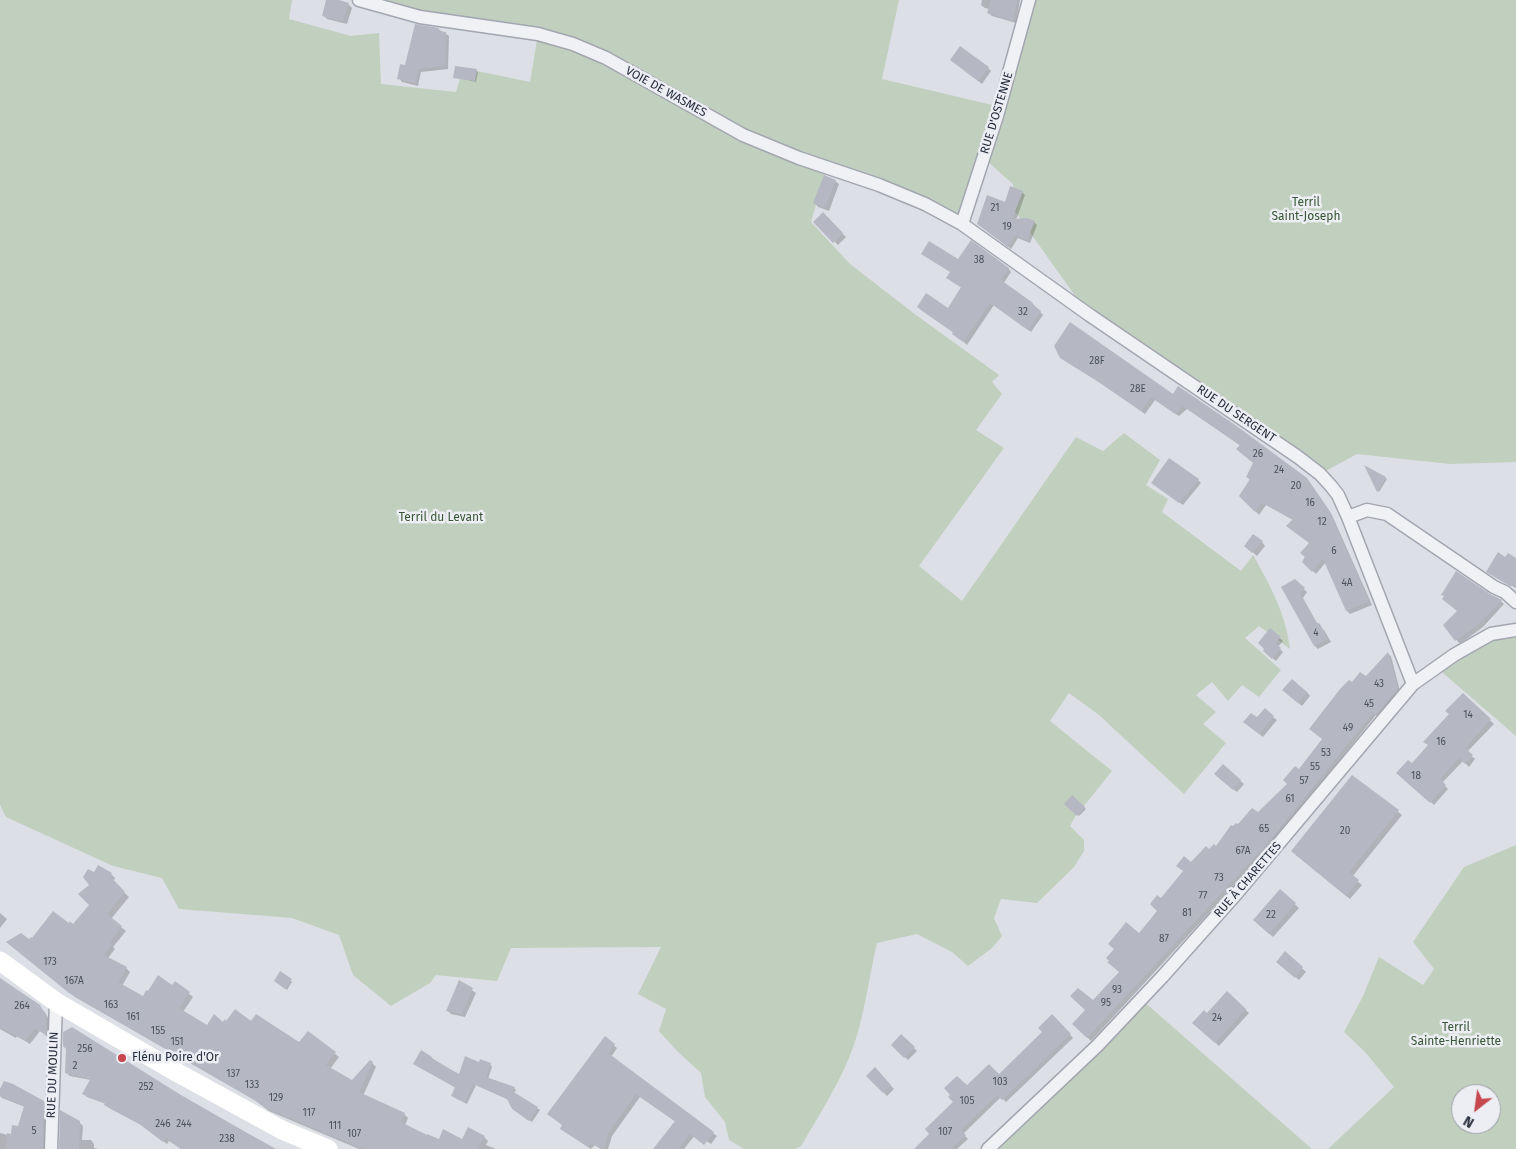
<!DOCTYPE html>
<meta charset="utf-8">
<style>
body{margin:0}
#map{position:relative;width:1516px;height:1149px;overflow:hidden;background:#dddfe6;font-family:"Fira Sans",sans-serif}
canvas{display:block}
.north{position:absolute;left:1451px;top:1084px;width:50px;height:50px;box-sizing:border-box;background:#eceef4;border:1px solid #9da1aa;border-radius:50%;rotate:210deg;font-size:14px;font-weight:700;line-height:20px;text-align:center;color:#272d3c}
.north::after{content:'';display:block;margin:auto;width:18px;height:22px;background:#c6474d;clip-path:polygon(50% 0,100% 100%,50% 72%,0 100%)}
</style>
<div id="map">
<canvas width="1516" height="1149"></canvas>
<div class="north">N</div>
</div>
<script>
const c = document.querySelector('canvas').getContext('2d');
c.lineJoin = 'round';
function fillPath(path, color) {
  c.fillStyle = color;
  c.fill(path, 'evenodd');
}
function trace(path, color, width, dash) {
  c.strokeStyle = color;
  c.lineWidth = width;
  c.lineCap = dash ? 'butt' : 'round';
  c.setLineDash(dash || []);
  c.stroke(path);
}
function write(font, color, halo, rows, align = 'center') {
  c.font = font + ' "Fira Sans",sans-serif';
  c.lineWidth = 5;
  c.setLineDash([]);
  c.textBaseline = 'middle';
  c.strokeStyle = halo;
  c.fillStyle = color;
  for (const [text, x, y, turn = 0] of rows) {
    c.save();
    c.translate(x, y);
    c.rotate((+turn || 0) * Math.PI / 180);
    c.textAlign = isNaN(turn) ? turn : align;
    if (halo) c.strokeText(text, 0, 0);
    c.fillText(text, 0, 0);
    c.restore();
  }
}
const green = new Path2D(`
 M 0,0 L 292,0 L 289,19 L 351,36 L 379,33 L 381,84 L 456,92 L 463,68 L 530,82 L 538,34 L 359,0 L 899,0 L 882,79 L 1001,107 L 1029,0 L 1516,0 L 1516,462 L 1450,464 L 1357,454 L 1320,474 L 1088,314 L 1014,210 L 1013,184 L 988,162 L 962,224 L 827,167 L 811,222 L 850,264 L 916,315 L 999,375 L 992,382 L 1002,394 L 976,430 L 1004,448 L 919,566 L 962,601 L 1076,437 L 1103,451 L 1124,433 L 1160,460 L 1146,485 L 1168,499 L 1162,512 L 1241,571 L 1253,555 C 1270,585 1286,614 1290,649 L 1259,626 L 1245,638 L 1281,670 L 1259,697 L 1242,685 L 1228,701 L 1212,682 L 1196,695 L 1216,712 L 1203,724 L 1226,743 L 1184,794 L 1099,715 L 1069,693 L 1050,721 L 1112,771 L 1075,817 L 1070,826 L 1084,840 L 1084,851 L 1074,867 L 1037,903 L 1001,899 L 994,918 L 1002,936 L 992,948 L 968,966 L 952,952 L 917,934 L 877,943 C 868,981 864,1022 849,1058 C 836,1089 818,1117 801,1146 L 795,1149 L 744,1149 L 729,1140 L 725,1122 L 705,1097 L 701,1073 L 677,1051 L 659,1031 L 666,1009 L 638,994 L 661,947 L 511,948 L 497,981 L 436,975 L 430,983 L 391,1006 L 353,975 L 339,935 L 292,918 L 179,909 L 162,878 L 113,866 L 6,817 L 0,805 Z
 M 1516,630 L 1516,736 L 1436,667 L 1454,655 Z
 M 1516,845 L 1516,1149 L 1328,1149 L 1394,1087 L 1365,1052 L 1344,1032 L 1363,996 L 1379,957 L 1423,985 L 1434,969 L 1413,942 L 1464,867 ZM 1461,1094 L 1491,1094 L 1491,1124 L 1461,1124 Z
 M 1141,999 L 1312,1149 L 986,1149 Z`);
const shadow = new Path2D(`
 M 328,0 L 334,0 L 348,4 L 352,8 L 347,24 L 327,19 L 323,15 Z
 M 982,0 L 1020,0 L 1016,23 L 992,16 L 988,13 L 990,9 L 985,8 L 981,5 Z
 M 438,29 L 449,36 L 448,69 L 421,72 L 418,86 L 402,82 L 399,78 L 406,66 Z
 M 955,63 L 988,68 L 991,71 L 982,84 Z
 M 476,71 L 478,72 L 476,82 L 455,77 Z
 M 835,181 L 839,184 L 829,211 L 818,207 L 815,203 Z
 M 1022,192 L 1025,195 L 1016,220 L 1034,222 L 1037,225 L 1030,243 L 1018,238 L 1011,249 L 982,227 L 1006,204 Z
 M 823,214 L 846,237 L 838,245 L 815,222 Z
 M 923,254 L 1008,268 L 1011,272 L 1003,284 L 1033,304 L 1043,315 L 1031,332 L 994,305 L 967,345 L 954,333 L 921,310 L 948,310 L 962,288 L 951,281 L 951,272 Z
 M 1105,386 L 1173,395 L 1310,483 L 1332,515 L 1372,605 L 1350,614 L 1347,611 L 1326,562 L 1316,574 L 1303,561 L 1311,543 L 1288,526 L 1293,520 L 1266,505 L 1259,515 L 1241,496 L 1250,480 L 1247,477 L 1254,463 L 1241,446 L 1187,409 L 1179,416 L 1155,400 L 1145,414 Z
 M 1367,468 L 1387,479 L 1379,492 L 1378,491 Z
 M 1198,480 L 1201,483 L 1183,505 L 1156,486 Z
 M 1262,542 L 1265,546 L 1257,556 L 1246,546 Z
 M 1506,559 L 1516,559 L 1516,588 L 1488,572 Z
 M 1295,581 L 1307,592 L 1303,598 L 1318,625 L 1324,630 L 1331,642 L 1318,649 L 1315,646 L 1283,587 Z
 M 1443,599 L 1501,601 L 1504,604 L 1483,627 L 1460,644 L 1445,626 L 1459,612 Z
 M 1270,630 L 1283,641 L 1278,647 L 1283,652 L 1276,661 L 1264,651 Z
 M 1388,654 L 1391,656 L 1400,691 L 1378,717 L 1376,715 L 1269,848 L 1091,1041 L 1074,1024 L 1121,972 L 1139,935 L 1159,911 L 1161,900 L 1191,864 L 1209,850 L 1217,848 L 1238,826 L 1258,814 L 1289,784 L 1323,739 L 1366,678 Z
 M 1307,692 L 1310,696 L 1302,706 L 1287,694 Z
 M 1463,694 L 1494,724 L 1467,752 L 1475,759 L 1469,767 L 1463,761 L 1442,783 L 1448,789 L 1434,805 L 1402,776 L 1429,745 Z
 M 1273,717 L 1277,720 L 1263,737 L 1249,726 L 1257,719 Z
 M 1223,766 L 1244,784 L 1237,792 L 1219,778 Z
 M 1353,777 L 1402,815 L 1352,877 L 1362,885 L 1350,899 L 1296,855 Z
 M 1072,797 L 1086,809 L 1079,816 L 1066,804 Z
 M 94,873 L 111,874 L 115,878 L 113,882 L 129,897 L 111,919 L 126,931 L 113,947 L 115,949 L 108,958 L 126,968 L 130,972 L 122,986 L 144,997 L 173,986 L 175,983 L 193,997 L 183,1012 L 207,1026 L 223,1023 L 252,1023 L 299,1044 L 308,1032 L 339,1057 L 330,1069 L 353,1082 L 372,1063 L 376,1067 L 363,1096 L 404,1114 L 408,1118 L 405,1125 L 427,1137 L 439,1140 L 462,1140 L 484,1137 L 488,1141 L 486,1145 L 496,1149 L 359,1149 L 269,1111 L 256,1101 L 75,997 L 12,946 L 69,925 L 74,925 L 91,905 L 91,885 Z
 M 1280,891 L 1299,908 L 1273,937 L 1254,920 Z
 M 0,913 L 7,919 L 0,928 Z
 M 1286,953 L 1306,972 L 1299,980 L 1282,965 Z
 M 281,973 L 292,982 L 287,990 L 275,980 Z
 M 0,979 L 44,1011 L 50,1021 L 49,1038 L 40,1031 L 30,1044 L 17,1036 L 16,1038 L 0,1029 Z
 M 460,982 L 476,993 L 465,1017 L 451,1014 L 447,1010 Z
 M 1227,993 L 1249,1013 L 1219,1046 L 1194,1023 L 1207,1015 Z
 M 1052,1016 L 1073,1038 L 1006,1102 L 1001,1097 L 963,1134 L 968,1139 L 957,1149 L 916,1149 L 931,1134 L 968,1087 L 999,1076 L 1044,1032 Z
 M 901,1036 L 917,1051 L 908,1060 L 892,1045 Z
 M 605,1038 L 617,1048 L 611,1057 L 713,1133 L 717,1136 L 711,1144 L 696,1134 L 684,1149 L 675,1149 L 676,1122 L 640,1097 L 612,1136 L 608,1149 L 601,1149 L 595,1145 L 591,1149 L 561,1129 Z
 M 432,1058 L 459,1075 L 480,1063 L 490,1064 L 492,1067 L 488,1079 L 514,1088 L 516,1090 L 514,1093 L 540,1110 L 532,1122 L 516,1111 L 509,1100 L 476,1085 L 467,1104 L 455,1098 L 453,1096 L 456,1088 L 417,1066 Z
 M 875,1069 L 894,1089 L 887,1096 L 867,1076 Z
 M 66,1073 L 180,1096 L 276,1149 L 181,1149 L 169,1141 L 167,1144 L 143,1126 L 109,1108 L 106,1104 L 87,1097 L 84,1094 L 91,1080 L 70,1076 Z
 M 0,1092 L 44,1102 L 48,1106 L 46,1149 L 0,1149 L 0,1133 L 12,1136 L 19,1127 L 25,1107 L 2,1098 L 0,1096 Z
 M 79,1122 L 83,1126 L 82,1140 L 91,1140 L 94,1144 L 94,1148 L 98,1149 L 60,1149 Z`);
const building = new Path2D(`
 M 326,0 L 339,0 L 349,3 L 343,21 L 322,16 Z
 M 991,0 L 1017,0 L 1013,21 L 987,13 Z
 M 415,24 L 439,28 L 438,31 L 446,32 L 445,66 L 418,69 L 415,83 L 397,79 L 400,64 L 405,65 Z
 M 960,46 L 989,67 L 978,81 L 950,60 Z
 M 455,66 L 477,69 L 475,81 L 453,78 Z
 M 824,175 L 836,180 L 825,208 L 813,203 Z
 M 1010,186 L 1023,191 L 1012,219 L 1027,218 L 1035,221 L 1027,240 L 1015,235 L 1008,247 L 977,224 L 987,195 L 1005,202 Z
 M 823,212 L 843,233 L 833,243 L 813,222 Z
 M 971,240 L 1009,268 L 1001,280 L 1033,303 L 1032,304 L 1041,311 L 1028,330 L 990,303 L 963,342 L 952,334 L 953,332 L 917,307 L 926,293 L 948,308 L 961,287 L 946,278 L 950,272 L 921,254 L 929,241 L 958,259 Z
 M 1070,322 L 1173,394 L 1178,386 L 1238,427 L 1307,478 L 1329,510 L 1369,601 L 1346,611 L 1323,559 L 1312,572 L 1302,562 L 1305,557 L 1300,553 L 1309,543 L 1286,526 L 1293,519 L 1262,503 L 1255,512 L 1239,496 L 1250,479 L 1246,477 L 1253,463 L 1236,449 L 1240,445 L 1183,406 L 1175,414 L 1151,397 L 1141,411 L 1100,383 L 1060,358 L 1054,346 Z
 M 1169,458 L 1199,479 L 1179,503 L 1151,483 Z
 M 1364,465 L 1386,477 L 1377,492 Z
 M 1253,534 L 1263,541 L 1252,553 L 1244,546 Z
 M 1498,552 L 1505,557 L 1508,553 L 1516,558 L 1516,585 L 1510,586 L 1486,572 Z
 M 1456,571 L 1490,594 L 1502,600 L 1479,624 L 1455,641 L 1443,625 L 1457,611 L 1442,599 L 1444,596 L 1441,595 Z
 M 1295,579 L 1305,588 L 1300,594 L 1316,622 L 1320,624 L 1328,639 L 1314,646 L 1281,587 Z
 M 1270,628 L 1281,637 L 1275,643 L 1281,648 L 1272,659 L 1263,651 L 1264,649 L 1258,643 Z
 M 1388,652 L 1398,687 L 1397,690 L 1375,715 L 1373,713 L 1266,845 L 1087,1038 L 1072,1024 L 1085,1010 L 1070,996 L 1078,988 L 1093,1000 L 1119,972 L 1107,962 L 1109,961 L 1106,958 L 1114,949 L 1108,944 L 1118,932 L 1126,922 L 1139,933 L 1157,911 L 1150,904 L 1157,895 L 1161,898 L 1183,871 L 1176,866 L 1184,856 L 1191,862 L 1206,846 L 1209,849 L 1214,844 L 1216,846 L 1231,825 L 1233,826 L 1236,823 L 1238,824 L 1252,808 L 1258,812 L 1287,784 L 1283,780 L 1295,766 L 1299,769 L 1322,739 L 1309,729 L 1340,689 L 1349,680 L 1352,682 L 1360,672 L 1366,676 Z
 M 1292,679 L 1307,692 L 1298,703 L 1282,690 Z
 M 1463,693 L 1491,719 L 1465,748 L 1473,755 L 1465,764 L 1459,758 L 1440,779 L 1446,785 L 1430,803 L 1396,773 L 1408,760 L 1412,763 L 1428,745 L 1423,742 L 1449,714 L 1445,711 Z
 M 1265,708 L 1274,716 L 1259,734 L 1243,722 L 1251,713 L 1257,717 Z
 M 1223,764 L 1241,780 L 1233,790 L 1214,774 Z
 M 1352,775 L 1399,810 L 1349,872 L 1359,880 L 1346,896 L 1291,851 Z
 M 1072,795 L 1085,807 L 1077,816 L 1064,804 Z
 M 98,865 L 112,873 L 110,876 L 125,892 L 107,914 L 122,926 L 110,942 L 112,944 L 104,955 L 127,967 L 118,982 L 143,996 L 146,990 L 148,991 L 158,975 L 172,985 L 175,981 L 190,992 L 179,1008 L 207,1025 L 214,1014 L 223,1022 L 225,1019 L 226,1021 L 235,1009 L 251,1021 L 256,1014 L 299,1042 L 308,1031 L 336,1052 L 326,1065 L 352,1080 L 370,1060 L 373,1062 L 359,1092 L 405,1113 L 401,1122 L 427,1135 L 427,1134 L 439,1139 L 443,1129 L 462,1139 L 468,1127 L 485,1136 L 477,1148 L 480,1149 L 364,1149 L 268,1109 L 250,1097 L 69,993 L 6,942 L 21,933 L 29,939 L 31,937 L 32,938 L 53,911 L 69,923 L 70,921 L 73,924 L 89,905 L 78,894 L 89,885 L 83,877 L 88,869 L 94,872 Z
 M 1280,889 L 1296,903 L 1269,934 L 1253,920 Z
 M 1285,951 L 1303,967 L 1295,978 L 1276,962 Z
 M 280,971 L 292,979 L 285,989 L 274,981 Z
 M 0,978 L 40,1005 L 46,1016 L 46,1035 L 35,1028 L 25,1041 L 0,1027 Z
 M 459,980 L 473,988 L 462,1014 L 446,1011 Z
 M 1227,991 L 1246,1009 L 1215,1043 L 1192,1023 L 1204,1010 L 1207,1013 Z
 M 1052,1014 L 1071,1034 L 1002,1100 L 997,1095 L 961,1130 L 966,1135 L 951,1149 L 914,1149 L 929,1134 L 925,1129 L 953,1102 L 948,1097 L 950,1095 L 944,1088 L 957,1076 L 967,1085 L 989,1064 L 999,1074 L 1042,1032 L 1038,1028 Z
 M 72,1027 L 181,1095 L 275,1149 L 181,1149 L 166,1138 L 163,1142 L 138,1123 L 104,1105 L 105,1103 L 82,1094 L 91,1078 L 65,1073 L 66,1049 L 63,1046 L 63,1032 Z
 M 901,1034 L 915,1047 L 904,1058 L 891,1045 Z
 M 605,1036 L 615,1044 L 608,1053 L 714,1132 L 704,1145 L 690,1134 L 678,1149 L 653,1149 L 675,1121 L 636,1094 L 609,1132 L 604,1149 L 601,1149 L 591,1143 L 588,1147 L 560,1129 L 562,1125 L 547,1114 Z
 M 421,1050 L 432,1057 L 432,1059 L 459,1074 L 465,1056 L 479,1062 L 480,1059 L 491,1063 L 486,1077 L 515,1087 L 512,1091 L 538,1107 L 529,1121 L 512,1109 L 507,1099 L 473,1084 L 465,1102 L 451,1096 L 455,1087 L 413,1064 Z
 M 875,1067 L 891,1085 L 883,1093 L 866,1076 Z
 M 4,1081 L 13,1084 L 44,1101 L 43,1149 L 6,1149 L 7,1133 L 11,1134 L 12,1125 L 18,1126 L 24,1106 L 0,1096 L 0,1089 Z
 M 60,1110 L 80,1121 L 79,1149 L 59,1149 Z`);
const street = new Path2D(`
 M 359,0 L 420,17 L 538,34 L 573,44 L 606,58 L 743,135 L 799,158 L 879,185 L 925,204 L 962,224 L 1088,314 L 1298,457 L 1320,474 L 1331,486 L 1338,495 L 1348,517 L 1413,684
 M 962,224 L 997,116 L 1029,0
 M 1348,517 L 1367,510 L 1387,514 L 1494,587 L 1505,592 L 1516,602
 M 51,1149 L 56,1002
 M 988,1149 L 1097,1046 L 1163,976 L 1237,893 L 1413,684 L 1454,655 L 1491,634 L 1516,630`);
const secondary = new Path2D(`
 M 0,961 L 56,1002 L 178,1073 L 282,1130 L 328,1149`);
const markers = [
 [122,1058,5,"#c6474d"]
];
const numberNames = [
 ["21",995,208],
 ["19",1007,227],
 ["38",979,260],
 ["32",1023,312],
 ["28F",1097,361],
 ["28E",1138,389],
 ["26",1258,454],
 ["24",1279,470],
 ["20",1296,486],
 ["16",1310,503],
 ["12",1322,522],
 ["6",1334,551],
 ["4A",1347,583],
 ["4",1316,633],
 ["43",1379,684],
 ["45",1369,704],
 ["14",1468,715],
 ["49",1348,728],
 ["16",1441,742],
 ["53",1326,753],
 ["55",1315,767],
 ["18",1416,776],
 ["57",1304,781],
 ["61",1290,799],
 ["65",1264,829],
 ["20",1345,831],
 ["67A",1243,851],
 ["73",1219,878],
 ["77",1203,896],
 ["81",1187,913],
 ["22",1271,915],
 ["87",1164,939],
 ["173",50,962],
 ["167A",74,981],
 ["93",1117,990],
 ["95",1106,1003],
 ["163",111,1005],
 ["264",22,1006],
 ["161",133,1017],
 ["24",1217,1018],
 ["155",158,1031],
 ["151",177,1042],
 ["256",85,1049],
 ["2",75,1066],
 ["137",233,1074],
 ["103",1000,1082],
 ["133",252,1085],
 ["252",146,1087],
 ["129",276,1098],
 ["105",967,1101],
 ["117",309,1113],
 ["246",163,1124],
 ["244",184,1124],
 ["111",335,1126],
 ["5",34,1131],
 ["107",945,1132],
 ["107",354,1134],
 ["238",227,1139]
];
const streetNames = [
 ["VOIE DE WASMES",666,92,29],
 ["RUE D'OSTENNE",997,113,-73],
 ["RUE DU SERGENT",1236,414,34],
 ["RUE À CHARETTES",1248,880,-49],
 ["RUE DU MOULIN",53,1075,-88]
];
const parkNames = [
 ["Terril",1306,203],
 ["Saint-Joseph",1306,217],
 ["Terril du Levant",441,518],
 ["Terril",1456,1028],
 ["Sainte-Henriette",1456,1042]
];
const poiNames = [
 ["Flénu Poire d'Or",132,1058]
];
fillPath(green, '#c1cfbe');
fillPath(shadow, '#0003');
fillPath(building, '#b5b8c2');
trace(street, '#a3a6b0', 15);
trace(street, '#eff1f5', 12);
trace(secondary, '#fff', 19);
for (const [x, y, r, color] of markers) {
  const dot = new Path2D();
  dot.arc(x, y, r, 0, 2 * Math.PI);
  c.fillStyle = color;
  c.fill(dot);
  trace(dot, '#eceef4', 2);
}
write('10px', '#4a505e', null, numberNames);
write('12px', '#272d3c', '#eceef4', streetNames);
write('12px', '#385635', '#eceef4', parkNames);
write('12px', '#272d3c', '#eceef4', poiNames, 'left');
</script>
